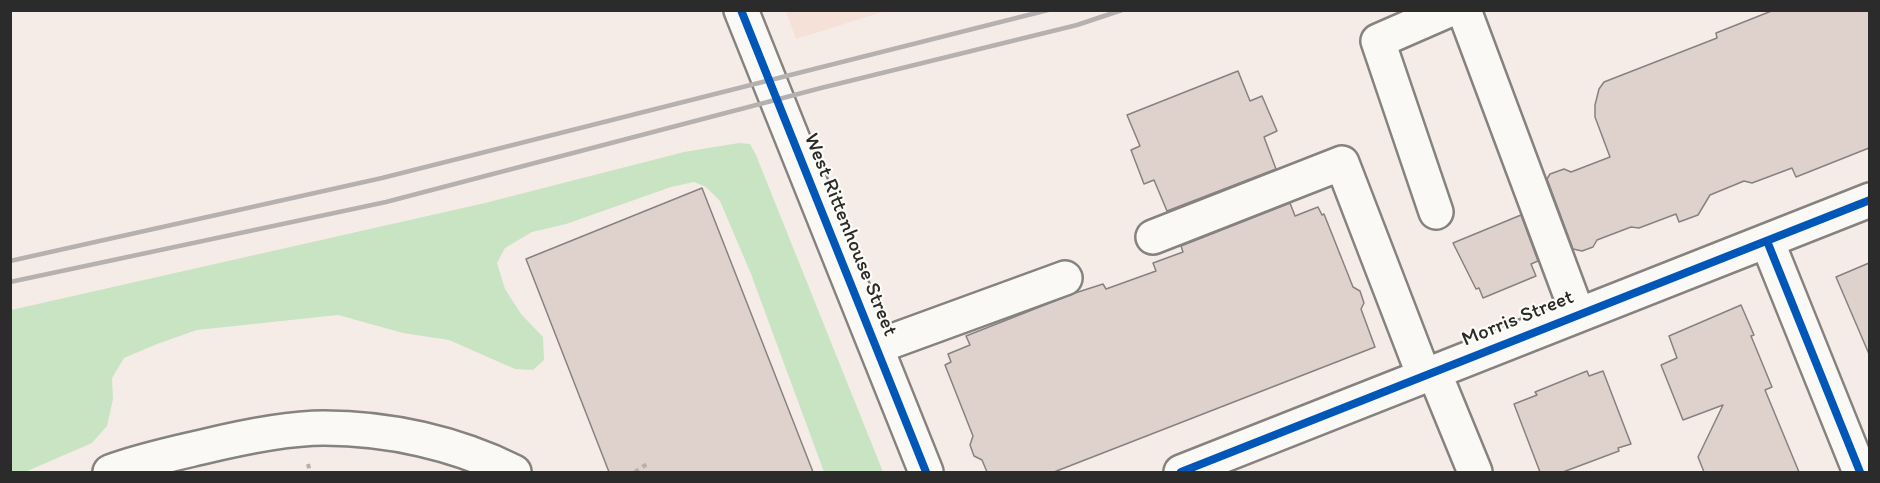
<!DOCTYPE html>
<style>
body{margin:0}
#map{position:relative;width:1880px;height:483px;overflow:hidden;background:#f6ece7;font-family:Itim,sans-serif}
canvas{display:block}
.frame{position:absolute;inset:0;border:12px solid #2b2b2b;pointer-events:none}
</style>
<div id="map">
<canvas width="1880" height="483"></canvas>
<div class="frame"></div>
</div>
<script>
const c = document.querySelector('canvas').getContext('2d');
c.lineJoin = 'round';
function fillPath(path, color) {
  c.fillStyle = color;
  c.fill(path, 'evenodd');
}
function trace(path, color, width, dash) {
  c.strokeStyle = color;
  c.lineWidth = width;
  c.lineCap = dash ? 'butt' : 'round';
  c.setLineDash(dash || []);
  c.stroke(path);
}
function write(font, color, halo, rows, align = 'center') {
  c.font = font + ' Itim,sans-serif';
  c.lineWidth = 4.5;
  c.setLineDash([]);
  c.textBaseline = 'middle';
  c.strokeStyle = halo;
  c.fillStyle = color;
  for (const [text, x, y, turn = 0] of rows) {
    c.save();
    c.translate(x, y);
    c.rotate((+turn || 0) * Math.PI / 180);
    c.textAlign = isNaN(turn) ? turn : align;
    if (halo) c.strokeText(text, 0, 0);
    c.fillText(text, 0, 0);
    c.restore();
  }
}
const built = new Path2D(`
 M 786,11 L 886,11 L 796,39 Z`);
const green = new Path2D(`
 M 739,143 L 750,144 L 756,155 L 883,472 L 824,472 L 751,274 L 720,201 L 706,187 L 694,182 L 671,187 L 566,224 L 532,232 L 505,248 L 497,263 L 505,289 L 521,314 L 543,337 L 544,360 L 533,370 L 515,369 L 449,340 L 403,333 L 338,315 L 197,330 L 157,344 L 124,358 L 112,378 L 113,399 L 107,426 L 92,443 L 25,472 L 11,472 L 11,310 L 485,203 L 684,152 Z`);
const building = new Path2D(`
 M 1774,10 L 1869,10 L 1869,148 L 1796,177 L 1792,168 L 1752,183 L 1744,181 L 1710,195 L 1698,215 L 1679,222 L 1676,214 L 1639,228 L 1631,227 L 1597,240 L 1593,247 L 1582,251 L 1573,249 L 1547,179 L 1550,174 L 1564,169 L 1571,172 L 1610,157 L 1595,117 L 1595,105 L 1599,89 L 1604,82 L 1717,38 L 1716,33 Z
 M 1238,71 L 1250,101 L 1262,96 L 1277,131 L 1264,137 L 1276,169 L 1167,211 L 1154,180 L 1144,184 L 1131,150 L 1140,146 L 1127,115 Z
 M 702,188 L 813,472 L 609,472 L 526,259 Z
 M 1290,203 L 1295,216 L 1318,207 L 1322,215 L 1324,214 L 1353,287 L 1360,291 L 1364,303 L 1361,309 L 1375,347 L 1054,472 L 987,472 L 982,460 L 974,456 L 970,445 L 973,436 L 945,365 L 951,362 L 948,354 L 970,345 L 966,336 L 1075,293 L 1103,284 L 1106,289 L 1156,271 L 1153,263 L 1183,252 L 1181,246 Z
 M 1521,215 L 1538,261 L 1531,264 L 1536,276 L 1483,298 L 1479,288 L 1476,289 L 1453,243 Z
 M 1869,263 L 1869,354 L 1836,277 Z
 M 1741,305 L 1754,335 L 1751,336 L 1772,387 L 1765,390 L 1799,472 L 1704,472 L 1698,457 L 1723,405 L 1683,420 L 1661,365 L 1677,358 L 1669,336 Z
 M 1587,371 L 1589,376 L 1603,371 L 1631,444 L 1618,448 L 1619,451 L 1563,472 L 1540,472 L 1514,404 L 1537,395 L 1535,392 Z`);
const path = new Path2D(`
 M 308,464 L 310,472
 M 635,472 L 650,462`);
const minor = new Path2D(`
 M 741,10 L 926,472
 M 1464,10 L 1578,315
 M 1436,212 L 1378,41 L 1449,10
 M 1153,237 L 1342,163 L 1424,376
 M 1767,241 L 1860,472
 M 876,347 L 1065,278
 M 1434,372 L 1475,472
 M 110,472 C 139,461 172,454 202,447 C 239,438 286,428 324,428 C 388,428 456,443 514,472
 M 1181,472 L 1870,200`);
const rail = new Path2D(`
 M 10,261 L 382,178 L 1048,10
 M 10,282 L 386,202 L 821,88 L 1077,25 L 1122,10`);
const cycleway = new Path2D(`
 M 741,10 L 926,472
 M 1767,241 L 1860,472
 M 1181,472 L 1870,200`);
const streetNames = [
 ["West Rittenhouse Street",850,235,68],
 ["Morris Street",1518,319,-22]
];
fillPath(built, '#f5e1d7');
fillPath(green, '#c8e4c2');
fillPath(building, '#dfd1cc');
trace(building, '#868280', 1.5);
trace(minor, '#868280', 38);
trace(path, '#b4b1b0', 4, [4.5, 4.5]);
trace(minor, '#faf9f6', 33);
trace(rail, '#b4b1b0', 4.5);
trace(cycleway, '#0057b8', 8);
write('21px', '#2b2b2b', '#fdfcf7', streetNames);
</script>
